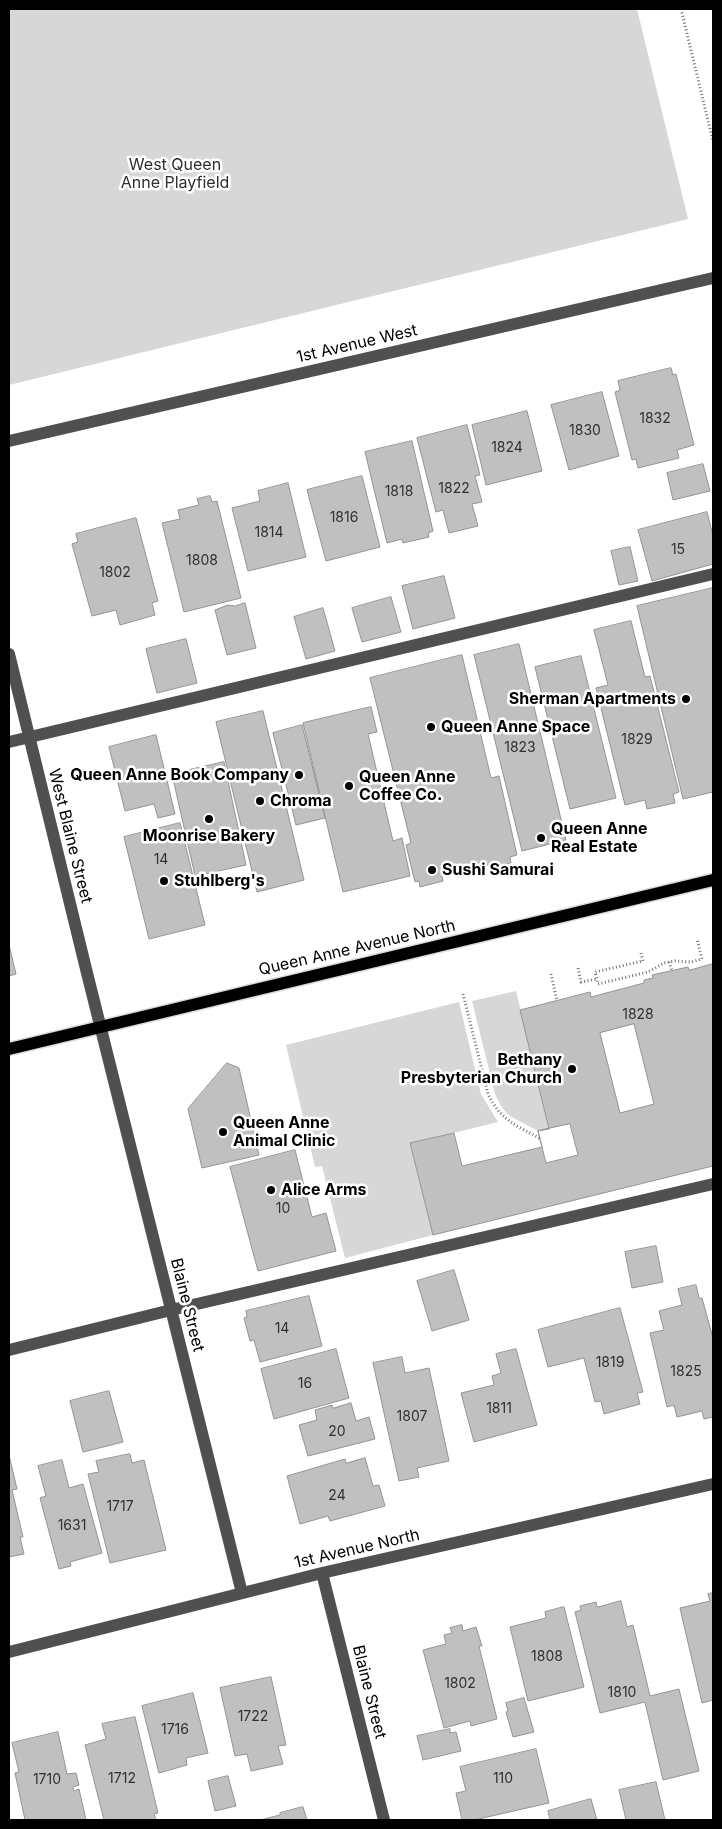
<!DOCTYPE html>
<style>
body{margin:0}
#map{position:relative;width:722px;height:1829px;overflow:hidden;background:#fff;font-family:Inter,sans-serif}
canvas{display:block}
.frame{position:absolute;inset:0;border:10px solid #000;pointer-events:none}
</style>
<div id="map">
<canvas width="722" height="1829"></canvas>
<div class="frame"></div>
</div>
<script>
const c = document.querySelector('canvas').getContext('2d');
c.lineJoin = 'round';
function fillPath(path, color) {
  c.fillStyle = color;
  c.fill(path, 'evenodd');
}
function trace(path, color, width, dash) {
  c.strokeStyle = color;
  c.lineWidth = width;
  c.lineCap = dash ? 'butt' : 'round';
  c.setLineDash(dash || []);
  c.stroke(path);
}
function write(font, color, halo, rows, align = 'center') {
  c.font = font + ' Inter,sans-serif';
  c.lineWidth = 5;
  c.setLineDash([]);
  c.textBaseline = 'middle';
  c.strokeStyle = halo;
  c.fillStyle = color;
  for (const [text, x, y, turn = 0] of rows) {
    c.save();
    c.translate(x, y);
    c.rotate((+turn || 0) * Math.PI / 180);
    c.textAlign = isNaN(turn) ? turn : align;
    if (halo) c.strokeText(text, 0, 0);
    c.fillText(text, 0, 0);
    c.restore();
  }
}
const green = new Path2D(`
 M 9,9 L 637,9 L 688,219 L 9,385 Z
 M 516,991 L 549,1129 L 538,1131 L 508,1115 L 501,1106 L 495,1094 L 472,1001 Z
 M 459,1002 L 481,1094 L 498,1122 L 410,1144 L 433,1235 L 345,1258 L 322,1166 L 315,1167 L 286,1045 Z`);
const building = new Path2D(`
 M 671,368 L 673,375 L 676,374 L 694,445 L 677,450 L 679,458 L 638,468 L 636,459 L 632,460 L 615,392 L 620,390 L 618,381 Z
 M 602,392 L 619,456 L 569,470 L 551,405 Z
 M 527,411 L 542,471 L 486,485 L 472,425 Z
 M 467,425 L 480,475 L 475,476 L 482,502 L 472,504 L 478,526 L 449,533 L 443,510 L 436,512 L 417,438 Z
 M 412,441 L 433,531 L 428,533 L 429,537 L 403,543 L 402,539 L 387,543 L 365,452 Z
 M 703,464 L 710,491 L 673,500 L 667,473 Z
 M 362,476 L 380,547 L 326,561 L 307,490 Z
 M 288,483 L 306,557 L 248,571 L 232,508 L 260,501 L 258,491 Z
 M 210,496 L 212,502 L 217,501 L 241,598 L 184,612 L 162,523 L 180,519 L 178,510 L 199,505 L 197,499 Z
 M 707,512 L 713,536 L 713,564 L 652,581 L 638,530 Z
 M 136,518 L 158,601 L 152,603 L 155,615 L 120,625 L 116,610 L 92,616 L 72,544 L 78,542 L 76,534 Z
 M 630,547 L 638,581 L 619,585 L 611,551 Z
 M 444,576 L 455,618 L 413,629 L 402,586 Z
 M 713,588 L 713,792 L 683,799 L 637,606 Z
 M 391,597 L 401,632 L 362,642 L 352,608 Z
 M 245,603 L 256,648 L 227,655 L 215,610 L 228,605 L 235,606 Z
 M 323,608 L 335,651 L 306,659 L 294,617 Z
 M 631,621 L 645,677 L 650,676 L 679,792 L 673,794 L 675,803 L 647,809 L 645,800 L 625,805 L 596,688 L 608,685 L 594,630 Z
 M 186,639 L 197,683 L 157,693 L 146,649 Z
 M 519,644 L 566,840 L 522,851 L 474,655 Z
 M 462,655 L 491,778 L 499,776 L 517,855 L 510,857 L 511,863 L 489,868 L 487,863 L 479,865 L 474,873 L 458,877 L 451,873 L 442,875 L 443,881 L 420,887 L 419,881 L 415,882 L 406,845 L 411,843 L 370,678 Z
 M 581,656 L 616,798 L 570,809 L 535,667 Z
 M 371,707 L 377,732 L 368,734 L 393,841 L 402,838 L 410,876 L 343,892 L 303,723 Z
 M 263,711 L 304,880 L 257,892 L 216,722 Z
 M 302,725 L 325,818 L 296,825 L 273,733 Z
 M 156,735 L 175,814 L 158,818 L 154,804 L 125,811 L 109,747 Z
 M 224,762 L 246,865 L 195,876 L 172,774 Z
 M 180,823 L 205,925 L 149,939 L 124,837 Z
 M 9,945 L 16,974 L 9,976 Z
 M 713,964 L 713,1166 L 433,1235 L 410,1143 L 454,1133 L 462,1166 L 542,1147 L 538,1131 L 549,1129 L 520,1010 L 590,992 L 591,997 L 644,983 L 644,980 L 653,978 L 652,975 L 688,967 L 689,970 ZM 634,1024 L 654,1104 L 620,1113 L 600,1033 Z
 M 227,1063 L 239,1068 L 259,1155 L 202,1168 L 188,1109 Z
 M 570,1124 L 578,1155 L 546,1163 L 538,1131 Z
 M 295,1150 L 312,1217 L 326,1213 L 336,1251 L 258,1271 L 230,1167 Z
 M 656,1246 L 663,1282 L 632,1288 L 625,1252 Z
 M 454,1270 L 469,1320 L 432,1331 L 417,1281 Z
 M 696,1285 L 699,1298 L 702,1298 L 713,1338 L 713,1417 L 704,1419 L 702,1411 L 677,1417 L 674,1405 L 667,1407 L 650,1333 L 664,1330 L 659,1311 L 682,1305 L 678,1289 Z
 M 309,1296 L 322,1346 L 260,1362 L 254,1340 L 250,1341 L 244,1318 L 247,1317 L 246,1311 Z
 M 620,1308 L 643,1392 L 637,1393 L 640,1404 L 604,1414 L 601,1401 L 595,1402 L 584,1358 L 548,1367 L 538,1330 Z
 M 336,1349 L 349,1398 L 274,1419 L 261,1369 Z
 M 516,1349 L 537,1425 L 474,1442 L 461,1393 L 494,1385 L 492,1376 L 501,1373 L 496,1354 Z
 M 402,1357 L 405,1373 L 429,1368 L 449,1461 L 417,1468 L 419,1477 L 399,1481 L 373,1363 Z
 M 109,1391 L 123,1442 L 83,1452 L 70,1401 Z
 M 351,1403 L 356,1421 L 369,1417 L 375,1439 L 308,1456 L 299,1425 L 317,1420 L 315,1410 L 332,1405 L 333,1408 Z
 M 130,1454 L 132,1463 L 144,1460 L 166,1550 L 110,1563 L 88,1474 L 99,1472 L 96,1461 Z
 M 9,1455 L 17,1489 L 12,1490 L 23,1537 L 20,1537 L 24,1554 L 9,1557 Z
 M 365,1458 L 373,1486 L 379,1485 L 385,1506 L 330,1521 L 328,1516 L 300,1524 L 287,1476 L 345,1459 L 346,1463 Z
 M 62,1460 L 69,1488 L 83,1484 L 102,1553 L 70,1562 L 71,1566 L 59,1569 L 40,1498 L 46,1496 L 38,1466 Z
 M 713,1593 L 713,1700 L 702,1703 L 680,1608 L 710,1601 L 708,1594 Z
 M 621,1601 L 627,1627 L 633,1625 L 650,1696 L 679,1689 L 699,1771 L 663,1780 L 645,1702 L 600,1713 L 575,1612 L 581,1610 L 580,1606 L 596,1602 L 597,1607 Z
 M 564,1607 L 584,1687 L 528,1701 L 510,1627 L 546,1618 L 545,1612 Z
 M 462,1625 L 463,1631 L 476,1627 L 482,1646 L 479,1646 L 497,1719 L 471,1726 L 470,1721 L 444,1728 L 423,1650 L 446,1644 L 444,1635 L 452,1633 L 450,1628 Z
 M 271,1677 L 286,1745 L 278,1746 L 283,1764 L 251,1771 L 247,1754 L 235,1756 L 220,1688 Z
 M 193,1693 L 208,1753 L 186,1758 L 187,1765 L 159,1773 L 142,1706 Z
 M 524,1698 L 534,1732 L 513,1737 L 506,1712 L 508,1711 L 506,1703 Z
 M 135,1717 L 158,1813 L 154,1814 L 156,1820 L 104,1820 L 85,1745 L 106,1739 L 102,1724 Z
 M 450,1729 L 450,1733 L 456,1732 L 461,1751 L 423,1760 L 417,1736 Z
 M 58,1732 L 67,1774 L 76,1773 L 79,1785 L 73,1787 L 74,1791 L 79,1789 L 86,1820 L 25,1820 L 15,1773 L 19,1772 L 12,1743 Z
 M 536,1749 L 549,1803 L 474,1820 L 462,1820 L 456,1793 L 466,1791 L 460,1767 Z
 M 228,1776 L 236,1806 L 215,1811 L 208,1781 Z
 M 656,1782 L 665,1820 L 626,1820 L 619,1790 Z
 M 591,1799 L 597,1820 L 550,1820 L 548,1811 Z
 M 303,1807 L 307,1820 L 260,1820 L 280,1815 L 280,1813 Z`);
const path = new Path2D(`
 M 681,9 L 713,141
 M 641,953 L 643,961 L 595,972 L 598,984 L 648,972 L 664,963 L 675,961 L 691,962 L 702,959 L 697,939
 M 669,962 L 672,971
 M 578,968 L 581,982 L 597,979
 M 551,974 L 557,1001
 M 463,994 L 488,1094 C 501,1121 516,1125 541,1139`);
const minor = new Path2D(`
 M 9,441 L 713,278
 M 9,654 L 87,973 L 242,1593
 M 9,742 L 713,574
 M 9,1350 L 171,1310 L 713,1184
 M 322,1573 L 384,1820
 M 9,1652 L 322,1573 L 713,1484`);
const major = new Path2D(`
 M 9,1049 L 713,880`);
const markers = [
 [686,699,5,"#000"],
 [431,727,5,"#000"],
 [299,775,5,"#000"],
 [349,786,5,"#000"],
 [260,801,5,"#000"],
 [209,819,5,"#000"],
 [541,838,5,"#000"],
 [432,870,5,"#000"],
 [164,881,5,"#000"],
 [572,1069,5,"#000"],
 [223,1132,5,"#000"],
 [271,1190,5,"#000"]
];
const numberNames = [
 ["1832",655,419],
 ["1830",585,431],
 ["1824",507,448],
 ["1822",454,489],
 ["1818",399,492],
 ["1816",344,518],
 ["1814",269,533],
 ["15",678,550],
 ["1808",202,561],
 ["1802",115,573],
 ["1829",637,740],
 ["1823",520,748],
 ["14",161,860],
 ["1828",638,1015],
 ["10",283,1209],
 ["14",282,1329],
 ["1819",610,1363],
 ["1825",686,1372],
 ["16",305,1384],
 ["1811",499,1409],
 ["1807",412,1417],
 ["20",337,1432],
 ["24",337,1496],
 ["1717",120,1507],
 ["1631",72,1526],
 ["1808",547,1657],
 ["1802",460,1684],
 ["1810",622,1693],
 ["1722",253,1717],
 ["1716",175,1730],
 ["1712",122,1779],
 ["110",503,1779],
 ["1710",47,1780]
];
const parkNames = [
 ["West Queen",175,165],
 ["Anne Playfield",175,183]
];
const streetNames = [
 ["1st Avenue West",357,344,-13],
 ["West Blaine Street",70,836,76],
 ["Queen Anne Avenue North",357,948,-13],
 ["Blaine Street",187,1305,76],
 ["1st Avenue North",357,1549,-13],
 ["Blaine Street",369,1692,76]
];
const poiNames = [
 ["Sherman Apartments",676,699,"right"],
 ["Queen Anne Space",441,727],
 ["Queen Anne Book Company",289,775,"right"],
 ["Queen Anne",359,777],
 ["Coffee Co.",359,795],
 ["Chroma",270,801],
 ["Queen Anne",551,829],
 ["Real Estate",551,847],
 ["Moonrise Bakery",209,836,"center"],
 ["Sushi Samurai",442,870],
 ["Stuhlberg's",174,881],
 ["Bethany",562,1060,"right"],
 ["Presbyterian Church",562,1078,"right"],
 ["Queen Anne",233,1123],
 ["Animal Clinic",233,1141],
 ["Alice Arms",281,1190]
];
fillPath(green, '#d7d7d7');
fillPath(building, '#c0c0c0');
trace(building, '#949494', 1);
trace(major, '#dbdbdb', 15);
trace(path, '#727272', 3, [1, 2.5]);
trace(minor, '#505050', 12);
trace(major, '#000', 12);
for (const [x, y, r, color] of markers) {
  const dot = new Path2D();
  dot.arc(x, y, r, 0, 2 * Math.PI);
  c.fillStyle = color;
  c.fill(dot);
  trace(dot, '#fff', 2);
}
write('14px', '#303030', null, numberNames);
write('16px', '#2e2e2e', '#fff', parkNames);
write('16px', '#000', '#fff', streetNames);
write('bold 16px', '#000', '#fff', poiNames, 'left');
</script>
